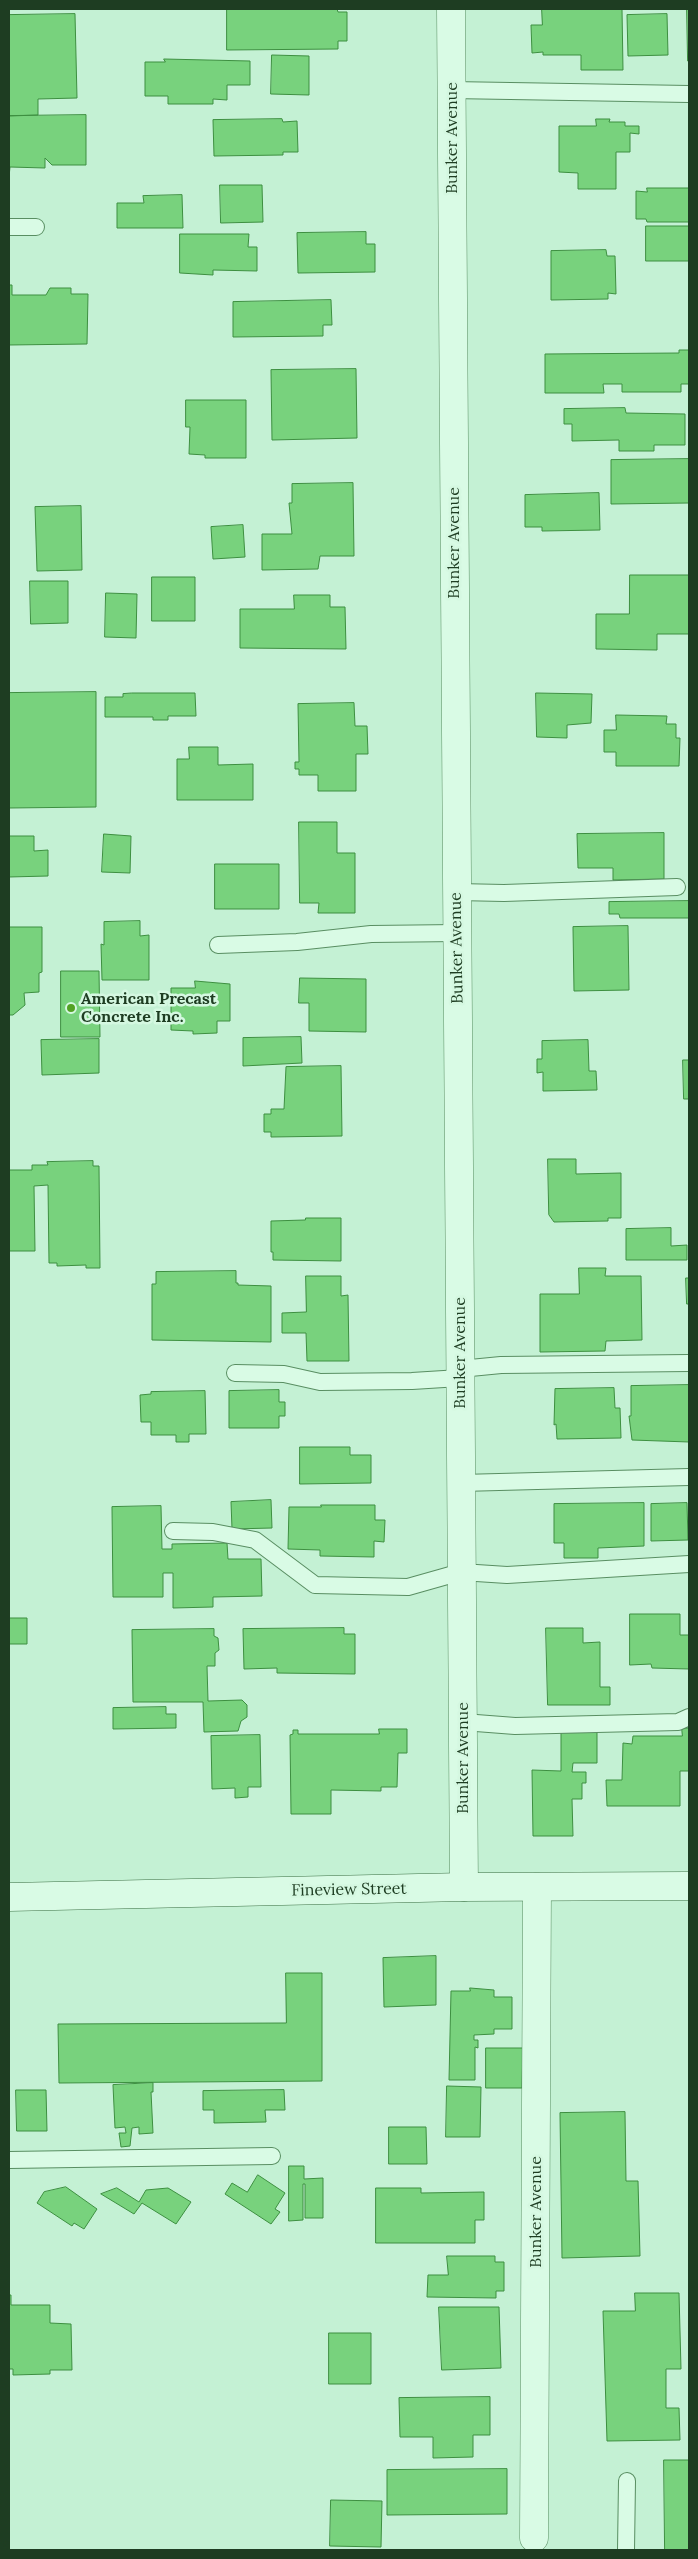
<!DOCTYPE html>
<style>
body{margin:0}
#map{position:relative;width:698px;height:2559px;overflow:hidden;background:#c4f1d4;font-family:Lora,serif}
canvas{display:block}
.frame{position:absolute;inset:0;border:10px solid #1e3d22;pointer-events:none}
</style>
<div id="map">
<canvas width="698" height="2559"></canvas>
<div class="frame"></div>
</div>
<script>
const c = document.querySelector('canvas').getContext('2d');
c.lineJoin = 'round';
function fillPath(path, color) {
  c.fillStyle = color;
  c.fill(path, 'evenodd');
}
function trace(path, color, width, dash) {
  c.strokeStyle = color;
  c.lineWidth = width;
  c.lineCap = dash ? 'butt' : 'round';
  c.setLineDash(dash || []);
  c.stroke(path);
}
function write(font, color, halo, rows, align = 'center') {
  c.font = font + ' Lora,serif';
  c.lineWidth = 5;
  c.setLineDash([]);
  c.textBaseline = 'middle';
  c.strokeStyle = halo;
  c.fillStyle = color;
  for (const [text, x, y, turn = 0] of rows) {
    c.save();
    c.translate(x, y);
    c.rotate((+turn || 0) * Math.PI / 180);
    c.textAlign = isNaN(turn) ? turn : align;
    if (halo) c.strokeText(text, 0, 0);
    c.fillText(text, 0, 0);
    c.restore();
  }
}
const building = new Path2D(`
 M 227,9 L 337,9 L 338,12 L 347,12 L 347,41 L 338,41 L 338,49 L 227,50 Z
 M 542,9 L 622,9 L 623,70 L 581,70 L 581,55 L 543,55 L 543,52 L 532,53 L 531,25 L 542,25 Z
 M 687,9 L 689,9 L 689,61 L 688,61 Z
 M 75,14 L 77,98 L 38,99 L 38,115 L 9,116 L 9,15 Z
 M 667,14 L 668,55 L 628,56 L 627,15 Z
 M 272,55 L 309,56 L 309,95 L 271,94 Z
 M 164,59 L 250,61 L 250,85 L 227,85 L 227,100 L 213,99 L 213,104 L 168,104 L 168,96 L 145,96 L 145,62 L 165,62 Z
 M 86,115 L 86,165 L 52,165 L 45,158 L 45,168 L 10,167 L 9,177 L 9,116 Z
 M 282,119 L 283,122 L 297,121 L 298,152 L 283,152 L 283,155 L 214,156 L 213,120 Z
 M 596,119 L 610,119 L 609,122 L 625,122 L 625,126 L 639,126 L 639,134 L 630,133 L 630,152 L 616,152 L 616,189 L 578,189 L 578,173 L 559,172 L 559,126 L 596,126 Z
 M 220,185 L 262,185 L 263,222 L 221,223 Z
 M 647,188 L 689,188 L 689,222 L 647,222 L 646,219 L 636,219 L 636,191 L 647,192 Z
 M 182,195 L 183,228 L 117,228 L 117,203 L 144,203 L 143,196 Z
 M 646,226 L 689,226 L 689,261 L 646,261 Z
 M 366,232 L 366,244 L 375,244 L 375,272 L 298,273 L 297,233 Z
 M 180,234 L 249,234 L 248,247 L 257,247 L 257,271 L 213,270 L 213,275 L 180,273 Z
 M 606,250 L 607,256 L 615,256 L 616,294 L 608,293 L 608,299 L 551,300 L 551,251 Z
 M 9,285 L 12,285 L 12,295 L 46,295 L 50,288 L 71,288 L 71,294 L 88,294 L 87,344 L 9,345 Z
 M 331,300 L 332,325 L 323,325 L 323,336 L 233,337 L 233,302 Z
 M 689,345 L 689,384 L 681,384 L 681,392 L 622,392 L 622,384 L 603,384 L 604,393 L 545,393 L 545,354 L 679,353 L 679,350 L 689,350 Z
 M 356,369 L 357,438 L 272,440 L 271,370 Z
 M 186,400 L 246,400 L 246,458 L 205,458 L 205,455 L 189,454 L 190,427 L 186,427 Z
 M 625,408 L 626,413 L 685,414 L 685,445 L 654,445 L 654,451 L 619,451 L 619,440 L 572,441 L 572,424 L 564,424 L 564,409 Z
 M 689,459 L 689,503 L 611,504 L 611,460 Z
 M 353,483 L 354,556 L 320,556 L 318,569 L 262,570 L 262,534 L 292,534 L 289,503 L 292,503 L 292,484 Z
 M 599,493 L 600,530 L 542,531 L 542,527 L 525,527 L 525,495 Z
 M 81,506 L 82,570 L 37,571 L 35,507 Z
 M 243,525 L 245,557 L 213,559 L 211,527 Z
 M 630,575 L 689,575 L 689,634 L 657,634 L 657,650 L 596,649 L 596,614 L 629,614 Z
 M 152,577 L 195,577 L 195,621 L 152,621 Z
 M 30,581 L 68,581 L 68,623 L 31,624 Z
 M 106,593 L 137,594 L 136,638 L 105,637 Z
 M 294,595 L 330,595 L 330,607 L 345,607 L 346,649 L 240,648 L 240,609 L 294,609 Z
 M 96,692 L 96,807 L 9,808 L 9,693 Z
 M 132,693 L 195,693 L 196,716 L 168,716 L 168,720 L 153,720 L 153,717 L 105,717 L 105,697 L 123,697 L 123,694 Z
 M 536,693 L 592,694 L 591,723 L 567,725 L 567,738 L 537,737 Z
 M 354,703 L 355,726 L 367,726 L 368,754 L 356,754 L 356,791 L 318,791 L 318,775 L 299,775 L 299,769 L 295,769 L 295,762 L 299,762 L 298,704 Z
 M 616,715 L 667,716 L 666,724 L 676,724 L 676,738 L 680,738 L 679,766 L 616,766 L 616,752 L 604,752 L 604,730 L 616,730 Z
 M 189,747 L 218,747 L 218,765 L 253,764 L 253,800 L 177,800 L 177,759 L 189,759 Z
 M 299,822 L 337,822 L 337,853 L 355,853 L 355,913 L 318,913 L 319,903 L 300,903 Z
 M 664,833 L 664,879 L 613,880 L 613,868 L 578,868 L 577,834 Z
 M 104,834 L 131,836 L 130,873 L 102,872 Z
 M 9,836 L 34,836 L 34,851 L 48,850 L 48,876 L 9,877 Z
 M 215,864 L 279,864 L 279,909 L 215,909 Z
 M 689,901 L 689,918 L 620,918 L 619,914 L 609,914 L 609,902 Z
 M 140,921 L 140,936 L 149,935 L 149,980 L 102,980 L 101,944 L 104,945 L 104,922 Z
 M 628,926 L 629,990 L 574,991 L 573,927 Z
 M 9,927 L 42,927 L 42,972 L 39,973 L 39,992 L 24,993 L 25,1005 L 13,1015 L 9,1015 Z
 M 61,971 L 99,971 L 100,1037 L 61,1037 Z
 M 300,978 L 366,979 L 366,1032 L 309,1031 L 309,1003 L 299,1003 Z
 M 195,981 L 230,984 L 230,1021 L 217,1021 L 217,1033 L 193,1034 L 193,1031 L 171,1030 L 171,988 L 195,988 Z
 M 301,1037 L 302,1063 L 243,1066 L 243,1038 Z
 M 99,1039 L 99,1073 L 42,1075 L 41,1040 Z
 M 588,1040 L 589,1071 L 596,1071 L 597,1090 L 543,1091 L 543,1072 L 537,1073 L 537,1059 L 542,1059 L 542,1041 Z
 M 683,1060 L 689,1060 L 689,1099 L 684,1099 Z
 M 341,1066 L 342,1136 L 271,1137 L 271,1132 L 264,1132 L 264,1114 L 271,1114 L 271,1109 L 284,1109 L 286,1067 Z
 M 548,1159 L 576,1159 L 576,1174 L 621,1173 L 621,1218 L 608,1218 L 608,1221 L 554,1222 L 549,1215 Z
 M 93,1161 L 93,1166 L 99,1166 L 100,1268 L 86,1268 L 86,1265 L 57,1266 L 57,1263 L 49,1263 L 48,1185 L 34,1186 L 35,1251 L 9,1251 L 9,1170 L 32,1170 L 32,1165 L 48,1165 L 47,1162 Z
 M 306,1218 L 341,1218 L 341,1261 L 273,1260 L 273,1252 L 271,1252 L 271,1221 L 305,1220 Z
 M 671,1228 L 671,1246 L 687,1245 L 687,1260 L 626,1260 L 626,1229 Z
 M 579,1268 L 606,1268 L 605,1276 L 641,1276 L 642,1340 L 606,1341 L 605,1351 L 540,1352 L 540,1294 L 579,1294 Z
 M 236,1271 L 236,1283 L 238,1283 L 238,1285 L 271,1286 L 271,1342 L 152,1340 L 152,1284 L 156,1284 L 156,1272 Z
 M 306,1276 L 341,1276 L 341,1296 L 348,1295 L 349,1361 L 307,1361 L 306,1333 L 282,1333 L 282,1313 L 306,1312 Z
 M 686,1278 L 689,1278 L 689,1304 L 687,1304 Z
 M 689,1385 L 689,1442 L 632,1440 L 629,1416 L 631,1416 L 631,1386 Z
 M 614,1388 L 615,1408 L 620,1408 L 621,1438 L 557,1439 L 556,1424 L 554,1425 L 555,1389 Z
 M 279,1390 L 279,1402 L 285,1402 L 285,1416 L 279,1416 L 279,1428 L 229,1428 L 229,1391 Z
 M 205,1391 L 206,1434 L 189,1434 L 189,1442 L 176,1442 L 176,1435 L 151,1435 L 151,1422 L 141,1422 L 140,1395 L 151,1394 L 151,1392 Z
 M 300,1447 L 350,1447 L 350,1455 L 371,1455 L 371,1483 L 300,1484 Z
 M 271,1500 L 272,1528 L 232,1529 L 231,1502 Z
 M 644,1503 L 644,1546 L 598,1548 L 598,1558 L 564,1558 L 564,1543 L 554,1543 L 554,1504 Z
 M 687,1503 L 688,1540 L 651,1541 L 651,1504 Z
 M 321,1505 L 375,1505 L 375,1520 L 385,1520 L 384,1542 L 374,1541 L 374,1557 L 320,1556 L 320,1550 L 288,1549 L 289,1507 L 321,1507 Z
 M 161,1506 L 162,1549 L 172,1549 L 172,1544 L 227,1543 L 228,1559 L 261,1559 L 262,1596 L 213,1597 L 213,1607 L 173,1608 L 173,1573 L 163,1573 L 163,1597 L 113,1597 L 112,1507 Z
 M 630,1614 L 680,1614 L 680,1635 L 689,1635 L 689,1669 L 652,1668 L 651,1664 L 630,1665 Z
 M 9,1618 L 27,1618 L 27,1644 L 9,1644 Z
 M 344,1628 L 344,1634 L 355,1634 L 355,1674 L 277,1673 L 277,1668 L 244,1669 L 243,1629 Z
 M 546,1628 L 583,1628 L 583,1643 L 600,1642 L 600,1687 L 610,1687 L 610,1705 L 548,1705 Z
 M 214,1629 L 214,1636 L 218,1638 L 219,1650 L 215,1653 L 215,1666 L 207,1666 L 208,1701 L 242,1700 L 247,1705 L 247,1717 L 241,1721 L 238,1731 L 204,1732 L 203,1702 L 133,1702 L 132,1630 Z
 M 166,1707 L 166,1714 L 176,1714 L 176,1728 L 113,1729 L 113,1708 Z
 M 682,1728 L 689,1728 L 689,1771 L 680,1771 L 680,1806 L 607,1806 L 606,1780 L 622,1780 L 623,1743 L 632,1744 L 633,1736 L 682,1736 Z
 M 379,1729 L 407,1729 L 407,1753 L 398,1753 L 397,1787 L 381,1787 L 381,1791 L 331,1790 L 331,1814 L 291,1814 L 290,1735 L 293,1734 L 293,1730 L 298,1730 L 298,1734 L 379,1734 Z
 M 597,1729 L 597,1763 L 573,1763 L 572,1772 L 586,1772 L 586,1783 L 582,1783 L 582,1799 L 572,1799 L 573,1836 L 533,1836 L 532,1770 L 561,1771 L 561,1730 Z
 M 260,1735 L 261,1787 L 248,1787 L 248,1797 L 235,1798 L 235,1788 L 212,1789 L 211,1736 Z
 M 436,1956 L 436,2005 L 384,2007 L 383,1958 Z
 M 286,1973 L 322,1973 L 322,2081 L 59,2083 L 58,2024 L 286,2023 Z
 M 470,1988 L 494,1990 L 494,1997 L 512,1997 L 512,2029 L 494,2029 L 494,2034 L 474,2035 L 474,2040 L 478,2040 L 478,2048 L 475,2047 L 475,2080 L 449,2080 L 451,1991 L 470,1991 Z
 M 486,2048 L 523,2048 L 522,2088 L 486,2088 Z
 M 153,2083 L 153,2092 L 151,2092 L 153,2133 L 139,2134 L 139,2127 L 132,2128 L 130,2146 L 121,2147 L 119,2133 L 126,2133 L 125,2127 L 115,2128 L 113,2085 Z
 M 447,2086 L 481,2087 L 480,2137 L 446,2137 Z
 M 16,2090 L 46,2090 L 47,2131 L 17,2131 Z
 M 284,2090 L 285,2110 L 265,2110 L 266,2122 L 214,2123 L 214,2110 L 203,2110 L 203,2091 Z
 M 625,2112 L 626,2181 L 638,2181 L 640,2256 L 562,2258 L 560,2113 Z
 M 389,2127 L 426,2127 L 427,2164 L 389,2164 Z
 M 289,2166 L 304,2166 L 304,2179 L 323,2178 L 323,2218 L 305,2218 L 305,2184 L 303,2184 L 303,2220 L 289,2221 Z
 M 258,2175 L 285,2193 L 275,2209 L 280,2212 L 271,2224 L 225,2194 L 232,2183 L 247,2192 Z
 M 66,2187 L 97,2209 L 84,2229 L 74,2223 L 72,2226 L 37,2203 L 44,2192 Z
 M 117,2188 L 139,2202 L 146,2190 L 168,2188 L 191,2202 L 176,2224 L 142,2203 L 134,2214 L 101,2194 Z
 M 376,2188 L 421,2188 L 421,2193 L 484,2192 L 484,2220 L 475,2220 L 475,2243 L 376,2243 Z
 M 447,2256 L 495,2256 L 495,2262 L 504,2262 L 504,2291 L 496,2291 L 496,2298 L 427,2297 L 428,2275 L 448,2275 Z
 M 635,2293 L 679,2293 L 681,2369 L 666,2369 L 666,2408 L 679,2408 L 680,2440 L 607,2441 L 603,2311 L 635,2311 Z
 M 9,2295 L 11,2295 L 11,2305 L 50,2305 L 50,2323 L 71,2324 L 72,2370 L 50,2370 L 50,2374 L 13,2375 L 13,2369 L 9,2369 Z
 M 439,2307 L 499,2307 L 501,2368 L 442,2370 Z
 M 329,2333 L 371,2333 L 371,2384 L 329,2384 Z
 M 490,2397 L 490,2435 L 473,2435 L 473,2457 L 433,2458 L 433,2437 L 400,2437 L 399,2398 Z
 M 664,2460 L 689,2460 L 689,2550 L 665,2550 Z
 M 507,2469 L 507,2514 L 387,2515 L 387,2470 Z
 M 331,2500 L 382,2501 L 381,2547 L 330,2546 Z`);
const lane = new Path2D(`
 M 451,90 L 689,94
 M 9,227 L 36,227
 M 457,892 L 504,893 L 677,887
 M 218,945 L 297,942 L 371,934 L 457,933
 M 460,1369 L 501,1365 L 689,1363
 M 235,1373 L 284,1374 L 320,1382 L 412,1381 L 460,1378
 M 461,1483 L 689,1477
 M 173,1531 L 213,1532 L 255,1540 L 315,1585 L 408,1587 L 461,1572 L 507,1575 L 689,1564
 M 463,1722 L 515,1726 L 678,1722 L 689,1717
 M 9,2160 L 272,2156
 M 626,2550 L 627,2481`);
const street = new Path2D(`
 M 451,9 L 464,1887
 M 534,2538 L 537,1887`);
const secondary = new Path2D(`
 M 9,1897 L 464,1887 L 689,1886`);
const markers = [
 [71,1008,5,"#52a224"]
];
const streetNames = [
 ["Bunker Avenue",452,138,-90],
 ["Bunker Avenue",454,543,-90],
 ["Bunker Avenue",457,948,-91],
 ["Bunker Avenue",460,1353,-90],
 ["Bunker Avenue",463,1758,-90],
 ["Fineview Street",349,1890,-1],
 ["Bunker Avenue",536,2212,-90]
];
const poiNames = [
 ["American Precast",81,999],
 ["Concrete Inc.",81,1017]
];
fillPath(building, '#78d27d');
trace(building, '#3d8f40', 1);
trace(lane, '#598e62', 18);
trace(street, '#598e62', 29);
trace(secondary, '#3c7044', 29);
trace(lane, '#d9fbe5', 16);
trace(street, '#d9fbe5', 28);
trace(secondary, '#d9fbe5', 28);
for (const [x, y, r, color] of markers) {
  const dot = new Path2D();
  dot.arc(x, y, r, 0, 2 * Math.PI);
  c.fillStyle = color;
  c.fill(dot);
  trace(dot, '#d5f8e1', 2);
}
write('16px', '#1e3d22', '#d5f8e1', streetNames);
write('bold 16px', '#1e3d22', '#d5f8e1', poiNames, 'left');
</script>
